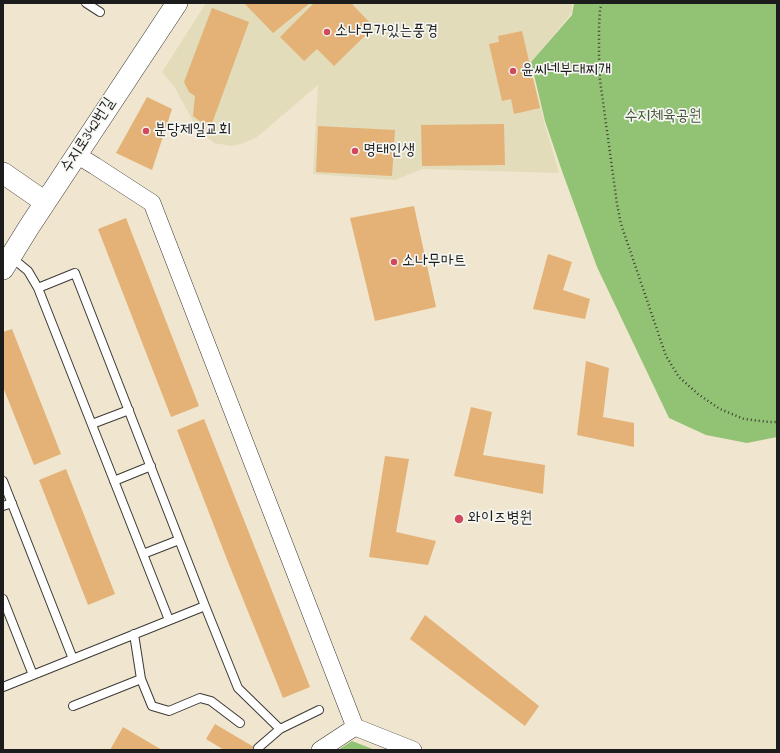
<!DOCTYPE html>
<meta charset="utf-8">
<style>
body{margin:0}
#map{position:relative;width:780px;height:753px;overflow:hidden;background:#f0e5ce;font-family:"Indie Flower",sans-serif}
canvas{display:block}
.frame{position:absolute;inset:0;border:4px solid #1c1c1c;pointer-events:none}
</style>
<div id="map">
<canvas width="780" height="753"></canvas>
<div class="frame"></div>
</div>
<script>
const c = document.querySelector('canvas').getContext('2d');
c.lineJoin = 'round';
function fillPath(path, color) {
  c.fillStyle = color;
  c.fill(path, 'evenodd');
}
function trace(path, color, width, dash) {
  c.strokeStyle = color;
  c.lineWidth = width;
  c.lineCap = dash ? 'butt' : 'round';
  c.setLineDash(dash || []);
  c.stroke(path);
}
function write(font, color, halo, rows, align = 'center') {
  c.font = font + ' "Indie Flower","Poor Story",sans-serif';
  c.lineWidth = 3.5;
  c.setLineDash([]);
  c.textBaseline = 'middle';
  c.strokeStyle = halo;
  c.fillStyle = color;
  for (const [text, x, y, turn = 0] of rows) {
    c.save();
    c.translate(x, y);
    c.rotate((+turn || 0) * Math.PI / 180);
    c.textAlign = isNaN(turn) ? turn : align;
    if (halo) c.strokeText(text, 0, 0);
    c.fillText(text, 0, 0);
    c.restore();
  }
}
const built = new Path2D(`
 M 206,3 L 572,3 L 572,11 L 570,15 L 530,63 L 544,121 L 559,173 L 422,169 L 395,180 L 313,174 L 318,85 L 257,137 L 244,143 L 232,146 L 214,143 L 203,133 L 193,121 L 174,86 L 162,72 Z`);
const green = new Path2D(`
 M 574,3 L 777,3 L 777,437 L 747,443 L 706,435 L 669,418 L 597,267 L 562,171 L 545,121 L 531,62 L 572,15 Z
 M 352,741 L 375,750 L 338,750 Z`);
const building = new Path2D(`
 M 244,3 L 310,3 L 273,33 Z
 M 314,3 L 351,3 L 374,27 L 334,66 L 317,49 L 304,61 L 280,37 Z
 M 212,8 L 249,22 L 210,129 L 193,116 L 195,96 L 189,92 L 184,82 Z
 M 522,31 L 540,108 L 514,114 L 511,99 L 502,101 L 489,44 L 499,42 L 498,36 Z
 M 147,97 L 172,109 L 152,170 L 116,153 Z
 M 504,124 L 505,165 L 422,166 L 421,125 Z
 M 318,126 L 395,130 L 392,176 L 316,172 Z
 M 414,206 L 436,307 L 375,321 L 350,218 Z
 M 126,218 L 199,406 L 171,417 L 98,229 Z
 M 548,254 L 572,262 L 563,290 L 590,299 L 585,319 L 533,309 Z
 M 12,329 L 61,454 L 34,465 L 3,387 L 3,332 Z
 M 586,361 L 609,368 L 603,417 L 634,423 L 634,447 L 577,435 Z
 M 471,407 L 492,412 L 483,455 L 545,465 L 543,494 L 454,476 Z
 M 204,419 L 310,687 L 283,698 L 228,562 L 177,430 Z
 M 385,456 L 409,459 L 396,532 L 436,541 L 428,565 L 369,557 Z
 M 66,469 L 115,594 L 88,605 L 39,480 Z
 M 425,615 L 539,706 L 525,726 L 410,639 Z
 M 215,724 L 259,750 L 224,750 L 206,739 Z
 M 123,727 L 162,750 L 110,750 Z`);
const path = new Path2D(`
 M 602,3 L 600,9 L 599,28 L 599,56 L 600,80 L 617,204 L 621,224 L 666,356 L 679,377 L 698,394 L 720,409 L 744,419 L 769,422 L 777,422`);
const service = new Path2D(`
 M 86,3 L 100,12
 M 11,257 L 28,271 L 38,288 L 169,620
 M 38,288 L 75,273 L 205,606 L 238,688 L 280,729
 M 92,424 L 129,410
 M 3,481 L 73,659
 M 114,481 L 151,466
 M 3,506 L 12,503
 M 143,554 L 179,540
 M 3,599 L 33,675
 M 134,634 L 141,679 L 152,706 L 169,711 L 200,698 L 211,701 L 240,723
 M 3,687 L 205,606
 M 73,706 L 141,679
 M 258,748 L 280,729 L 319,710`);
const minor = new Path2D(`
 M 77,155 L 95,166 L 152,203 L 355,727 L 413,750
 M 320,750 L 355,727`);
const tertiary = new Path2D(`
 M 3,173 L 45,202
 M 3,269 L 29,227 L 177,3`);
const markers = [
 [327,32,4,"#d1495b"],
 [513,71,4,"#d1495b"],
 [146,131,4,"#d1495b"],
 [355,151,4,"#d1495b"],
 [394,262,4,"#d1495b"],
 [459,519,5,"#d1495b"]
];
const poiNames = [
 ["소나무가있는풍경",335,32],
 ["윤씨네부대찌개",521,71],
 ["분당제일교회",154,131],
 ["명태인생",363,151],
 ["소나무마트",402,262],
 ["와이즈병원",468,519]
];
const parkNames = [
 ["수지체육공원",663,117]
];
const streetNames = [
 ["수지로342번길",89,136,-57]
];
fillPath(built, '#e3dcba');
fillPath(green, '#92c374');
fillPath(building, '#e4b277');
trace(service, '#3c3a37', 10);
trace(minor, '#3c3a37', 18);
trace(tertiary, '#3c3a37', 22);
trace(path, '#3c3a37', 2.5, [1, 3]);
trace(service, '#fff', 8);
trace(minor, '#fff', 17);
trace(tertiary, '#fff', 21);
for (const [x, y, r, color] of markers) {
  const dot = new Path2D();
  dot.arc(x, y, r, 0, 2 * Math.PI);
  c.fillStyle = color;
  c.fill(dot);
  trace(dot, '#f6f6f2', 1.5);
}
write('16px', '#1c1c1c', '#f6f6f2', poiNames, 'left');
write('16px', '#45563b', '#f6f6f2', parkNames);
write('16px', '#1c1c1c', '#f6f6f2', streetNames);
</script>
